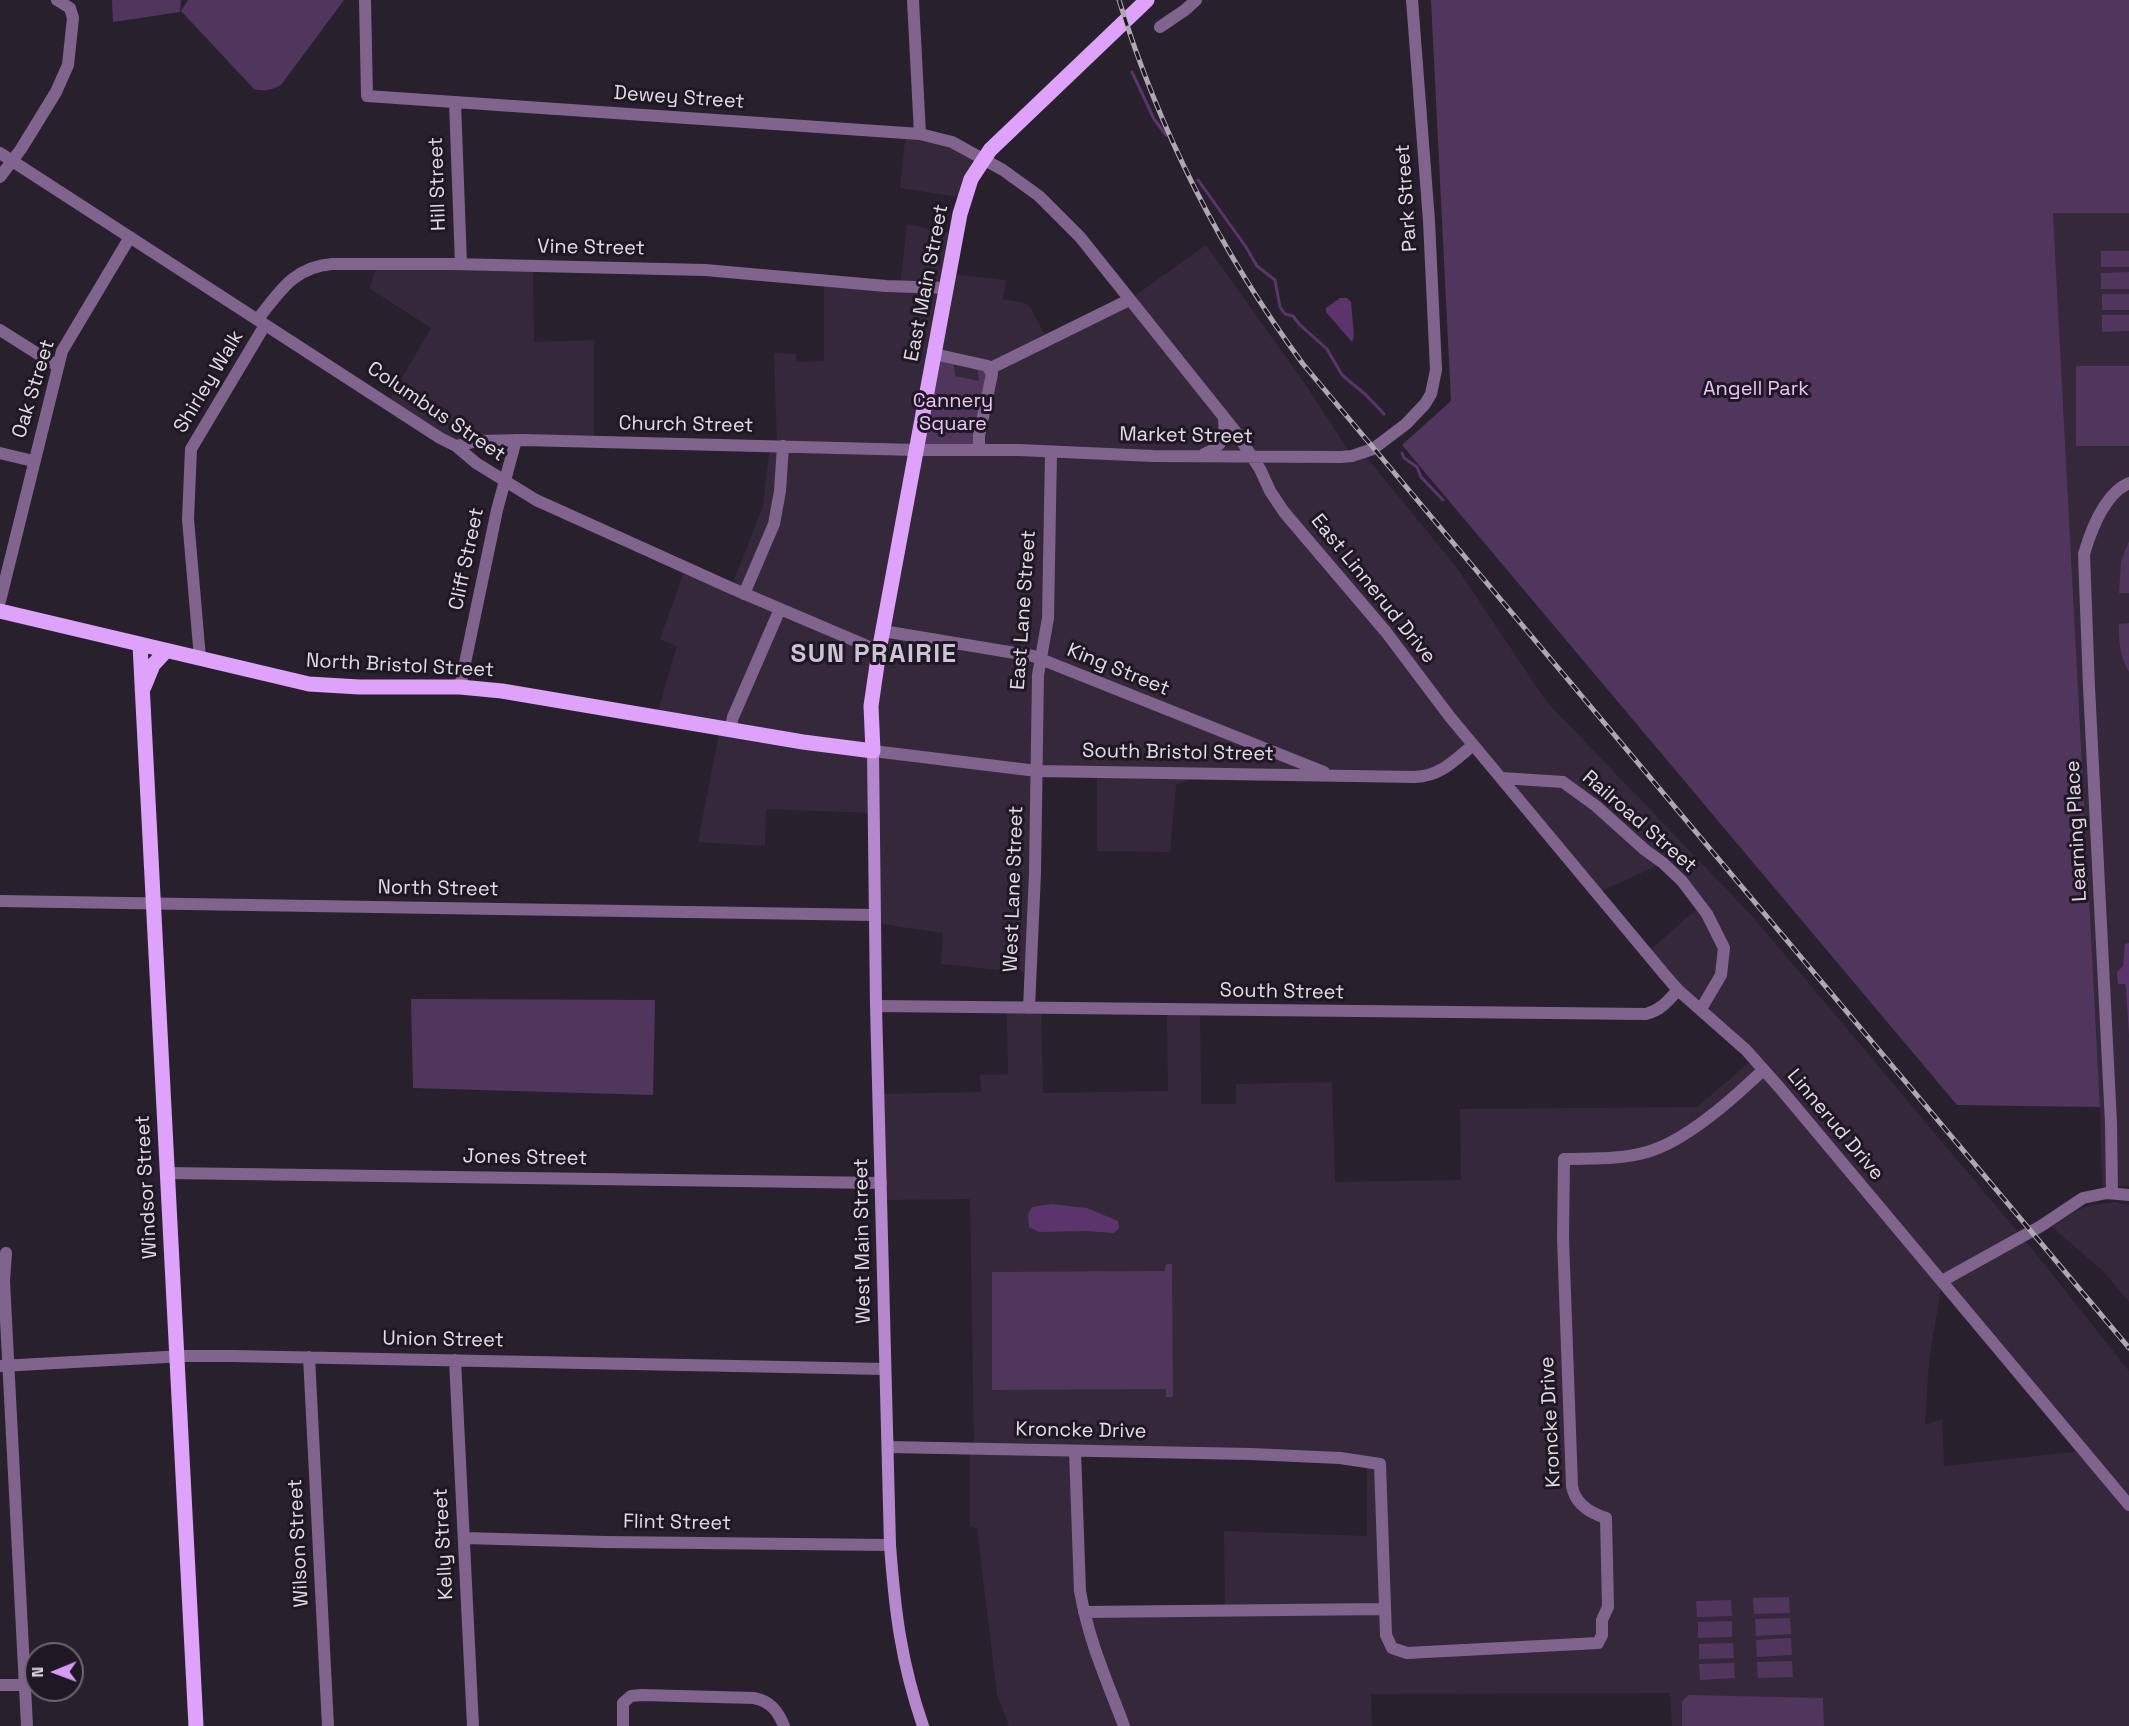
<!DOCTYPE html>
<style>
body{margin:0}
#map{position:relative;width:2129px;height:1726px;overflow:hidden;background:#29202e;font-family:"Space Grotesk",sans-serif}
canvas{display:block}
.north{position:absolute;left:24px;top:1642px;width:60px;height:60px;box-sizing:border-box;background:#201724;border:2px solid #6d6571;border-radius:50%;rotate:269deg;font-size:16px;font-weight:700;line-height:24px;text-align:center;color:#e1dbe4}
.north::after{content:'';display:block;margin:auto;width:21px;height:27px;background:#d99af7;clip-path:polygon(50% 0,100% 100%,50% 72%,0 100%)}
</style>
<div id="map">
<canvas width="2129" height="1726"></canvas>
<div class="north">N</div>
</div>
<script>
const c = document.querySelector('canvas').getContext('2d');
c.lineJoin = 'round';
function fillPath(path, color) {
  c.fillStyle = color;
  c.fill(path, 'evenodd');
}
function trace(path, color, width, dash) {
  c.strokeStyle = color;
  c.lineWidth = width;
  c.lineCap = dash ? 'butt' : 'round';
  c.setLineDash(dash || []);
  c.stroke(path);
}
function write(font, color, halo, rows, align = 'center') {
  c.font = font + ' "Space Grotesk",sans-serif';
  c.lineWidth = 6;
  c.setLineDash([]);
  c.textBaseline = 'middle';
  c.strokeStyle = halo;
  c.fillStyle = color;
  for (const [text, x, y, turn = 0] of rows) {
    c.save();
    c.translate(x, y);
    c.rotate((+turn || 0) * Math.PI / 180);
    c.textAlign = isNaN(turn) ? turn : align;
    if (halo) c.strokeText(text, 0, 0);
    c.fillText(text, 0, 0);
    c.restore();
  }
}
const built = new Path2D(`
 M 906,132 L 920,134 L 982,160 L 965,198 L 900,188 Z
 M 2053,213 L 2129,213 L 2129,1186 L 2102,1186 L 2100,1107 Z
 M 907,224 L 956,234 L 949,274 L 1006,280 L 1003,299 L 1025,303 L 1030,307 L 1048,341 L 1129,300 L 1206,245 L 1309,390 L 1352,456 L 1363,453 L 1457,568 L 1546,701 L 1754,918 L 2032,1249 L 2129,1371 L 2129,1726 L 1672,1726 L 1670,1693 L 1371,1694 L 1372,1726 L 1009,1726 L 997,1694 L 977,1528 L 970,1526 L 970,1448 L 974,1448 L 970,1199 L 882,1200 L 879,1094 L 981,1092 L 980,1075 L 1008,1074 L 1007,1007 L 1041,1008 L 1043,1093 L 1168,1091 L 1167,1010 L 1200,1010 L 1201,1104 L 1236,1104 L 1236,1084 L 1332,1082 L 1335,1182 L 1461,1180 L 1460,1109 L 1697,1107 L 1753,1059 L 1647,953 L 1700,906 L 1663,863 L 1597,893 L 1473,745 L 1437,773 L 1206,773 L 1176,785 L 1170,852 L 1097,851 L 1097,772 L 1038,771 L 1031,973 L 941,964 L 943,933 L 875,923 L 873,813 L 766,809 L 765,846 L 698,842 L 720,728 L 656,717 L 677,646 L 660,639 L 686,567 L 731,588 L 763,506 L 770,446 L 777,445 L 774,353 L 796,354 L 796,362 L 824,361 L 824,281 L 900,286 ZM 1942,1282 L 2083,1451 L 1944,1466 L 1942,1419 L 1925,1425 L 1929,1360 ZM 1075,1451 L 1367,1462 L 1367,1536 L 1224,1531 L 1225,1611 L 1084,1612 Z
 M 378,264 L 533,267 L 534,342 L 594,340 L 594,442 L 456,446 L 387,404 L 431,328 L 369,288 Z
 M 2115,1202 L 2129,1205 L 2129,1302 L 2104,1272 L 2052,1227 L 2074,1212 L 2087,1206 Z`);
const green = new Path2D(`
 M 112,0 L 181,0 L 180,12 L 113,22 Z
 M 188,0 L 344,0 L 281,85 C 272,90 264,92 254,89 L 181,11 Z
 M 1431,0 L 2129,0 L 2129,213 L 2053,213 L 2100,1107 L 1957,1105 L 1402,445 L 1451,401 Z
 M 2101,251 L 2129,251 L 2129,267 L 2101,267 Z
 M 2129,272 L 2129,289 L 2101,289 L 2101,273 Z
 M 2102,294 L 2129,294 L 2129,310 L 2102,310 Z
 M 2102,315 L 2129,315 L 2129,331 L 2102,332 Z
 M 934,354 L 953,358 L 955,376 L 979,381 L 977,363 L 988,366 L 979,450 L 916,450 Z
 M 2076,366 L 2129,366 L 2129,446 L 2076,446 Z
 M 2129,541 L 2129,593 L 2119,593 L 2121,562 Z
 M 2129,623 L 2129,672 C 2121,658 2118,641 2119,624 Z
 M 411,999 L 655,1000 L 653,1095 L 413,1088 Z
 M 1166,1264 L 1172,1264 L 1173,1397 L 1166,1397 L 1166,1389 L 992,1390 L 992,1272 L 1165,1271 Z
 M 1789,1597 L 1790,1613 L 1754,1614 L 1753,1598 Z
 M 1731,1600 L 1732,1616 L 1697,1617 L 1696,1601 Z
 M 1790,1618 L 1791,1634 L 1756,1636 L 1755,1619 Z
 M 1732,1621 L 1732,1637 L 1698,1638 L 1698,1622 Z
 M 1791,1638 L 1792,1655 L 1757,1657 L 1756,1640 Z
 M 1733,1643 L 1734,1658 L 1699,1659 L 1699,1644 Z
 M 1792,1661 L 1793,1677 L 1758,1678 L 1757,1662 Z
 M 1734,1663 L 1735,1678 L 1700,1680 L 1699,1664 Z
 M 1688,1695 L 1823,1698 L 1824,1726 L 1682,1726 L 1682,1702 Z`);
const water = new Path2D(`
 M 1340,298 L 1347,298 L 1351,302 L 1354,336 L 1352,342 L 1326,312 L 1326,308 Z
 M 2129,943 L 2129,1035 L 2126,987 L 2125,984 L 2118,984 L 2117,972 L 2123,966 L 2125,944 Z
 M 1051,1204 L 1087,1208 L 1118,1221 L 1119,1228 L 1114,1233 L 1085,1231 L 1039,1232 L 1029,1227 L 1028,1214 L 1032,1207 Z`);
const stream = new Path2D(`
 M 1132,72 L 1154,119 L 1166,135
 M 1198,180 L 1246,247 L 1257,266 L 1275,280 L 1280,307 L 1285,314 L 1293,316 L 1300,325 L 1327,349 L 1342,375 L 1365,394 L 1384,414
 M 1402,453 L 1404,458 L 1417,467 L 1421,477 L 1443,500`);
const minor = new Path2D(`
 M 365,0 L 367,96 L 920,134 L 952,142 L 1003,170 L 1039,196 L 1080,237 L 1235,431 L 1260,469 L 1270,491 L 1284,512 L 1386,632 L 1450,717 L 1665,975 L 1678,990 L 1746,1050 L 1779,1087 L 2129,1505
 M 913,0 L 920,134
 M 1160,27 L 1185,10 L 1196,0
 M 455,102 L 461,264
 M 0,153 L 440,438 L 456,446 L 476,463 L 536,500 L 731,588 L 879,651
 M 0,177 L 21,149 L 56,92 L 68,65 L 73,18 L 70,8 L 57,0
 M 258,319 C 280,291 294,267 332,264 L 453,264 L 705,270 L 886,286 L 946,288
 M 0,330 L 57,366
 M 934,354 L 988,366 L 992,374 L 979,436 L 979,450
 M 989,369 L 1129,300
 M 456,446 L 478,441 L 523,440 L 916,450 L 1019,450 L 1153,456 L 1340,457 L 1352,456 L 1373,449 L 1406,424 L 1425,404 L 1431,394 L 1436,370 L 1429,221 L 1412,0
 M 0,453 L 33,461
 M 1204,454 C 1222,447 1226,438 1224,419
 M 744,594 L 774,524 L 780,491 L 783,446
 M 0,601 L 62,351 L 130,237
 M 883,631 L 1033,656 L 1324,772
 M 200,658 L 188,519 L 191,449 L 265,325
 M 460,687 L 497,510 L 516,440
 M 730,730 L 733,717 L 780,609
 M 873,751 L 1037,771 L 1415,777 C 1440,776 1454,761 1473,745
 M 1502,778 L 1563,782 L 1596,806 L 1645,850 L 1663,863 L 1682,881 L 1707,914 L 1724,948 L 1721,975 L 1701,1009
 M 0,901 L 875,915
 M 876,1006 L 1646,1014 C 1661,1010 1668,1001 1678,990
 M 1029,1008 L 1035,873 L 1038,675 L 1048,618 L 1051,452
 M 167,1173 L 881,1183
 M 2112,1193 L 2111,1123 L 2089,687 L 2084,554 C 2091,530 2104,494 2129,483
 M 6,1253 L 4,1281 L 27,1726
 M 1942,1281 L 2041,1226 L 2083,1198 L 2107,1193 L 2129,1195
 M 309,1357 L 328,1726
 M 455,1360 L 473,1726
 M 0,1366 L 185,1356 L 232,1356 L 885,1369
 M 888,1447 L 1251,1454 L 1340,1458 L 1380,1464 L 1386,1635 L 1392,1648 L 1407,1653 L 1598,1643 L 1602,1635 L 1602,1620 L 1608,1607 L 1606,1518 C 1590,1513 1575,1504 1572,1486 L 1563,1238 L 1564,1159 C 1591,1158 1620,1160 1647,1152 C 1686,1141 1734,1098 1763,1070
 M 1075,1451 L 1080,1591 C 1089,1642 1106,1678 1124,1726
 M 464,1538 L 605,1542 L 890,1545
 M 1084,1612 L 1384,1609
 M 0,1685 L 24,1685
 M 623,1726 L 623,1703 L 631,1696 L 642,1695 L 754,1698 C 770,1701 778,1711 784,1726`);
const secondary = new Path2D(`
 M 873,751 L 876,1006 L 890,1545 C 895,1612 901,1662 923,1726`);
const primary = new Path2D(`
 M 0,611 L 309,684 L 359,687 L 460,687 L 502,691 L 803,742 L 873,751 L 871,706 L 879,651 L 960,214 L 971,179 L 990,150 L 1147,0
 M 140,645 L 196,1726
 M 144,687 L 153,665 L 166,651`);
const rail = new Path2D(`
 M 1119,0 C 1159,130 1222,254 1303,364 L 2129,1348`);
const streetNames = [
 ["Dewey Street",679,98,4],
 ["Hill Street",438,184,-92],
 ["Park Street",1407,198,-94],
 ["Vine Street",591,248,1],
 ["East Main Street",927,283,-79],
 ["Shirley Walk",209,382,-59],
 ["Oak Street",34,389,-73],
 ["Columbus Street",436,412,34],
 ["Church Street",686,425,1],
 ["Market Street",1186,436,1],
 ["Cliff Street",467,559,-78],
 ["East Linnerud Drive",1373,589,51],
 ["East Lane Street",1024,610,-86],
 ["North Bristol Street",400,666,3],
 ["King Street",1118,670,22],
 ["South Bristol Street",1178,753,1],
 ["Railroad Street",1639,822,41],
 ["Learning Place",2077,831,-93],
 ["North Street",438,889,1],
 ["West Lane Street",1014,889,-88],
 ["South Street",1282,992,1],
 ["Linnerud Drive",1835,1125,50],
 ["Jones Street",525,1158,1],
 ["Windsor Street",147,1187,-93],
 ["West Main Street",863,1241,-91],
 ["Union Street",443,1340,1],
 ["Kroncke Drive",1551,1422,-93],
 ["Kroncke Drive",1081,1431,1],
 ["Flint Street",677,1523,1],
 ["Wilson Street",299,1543,-93],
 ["Kelly Street",444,1544,-93]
];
const parkNames = [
 ["Angell Park",1756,390],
 ["Cannery",953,402],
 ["Square",953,425]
];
const districtNames = [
 ["SUN PRAIRIE",874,655]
];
fillPath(built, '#35283b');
fillPath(green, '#50365c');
fillPath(water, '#5b346d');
trace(stream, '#5b346d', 3);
trace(minor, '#80648e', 12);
trace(secondary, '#b587cc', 12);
trace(primary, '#dea2fb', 15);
trace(rail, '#afa8b3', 5);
trace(rail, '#201724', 3, [9]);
write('20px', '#e1dbe4', '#201724', streetNames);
write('20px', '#e8c5f9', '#201724', parkNames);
c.letterSpacing = '1.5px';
write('bold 26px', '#cec2d5', '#201724', districtNames);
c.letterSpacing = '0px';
</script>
